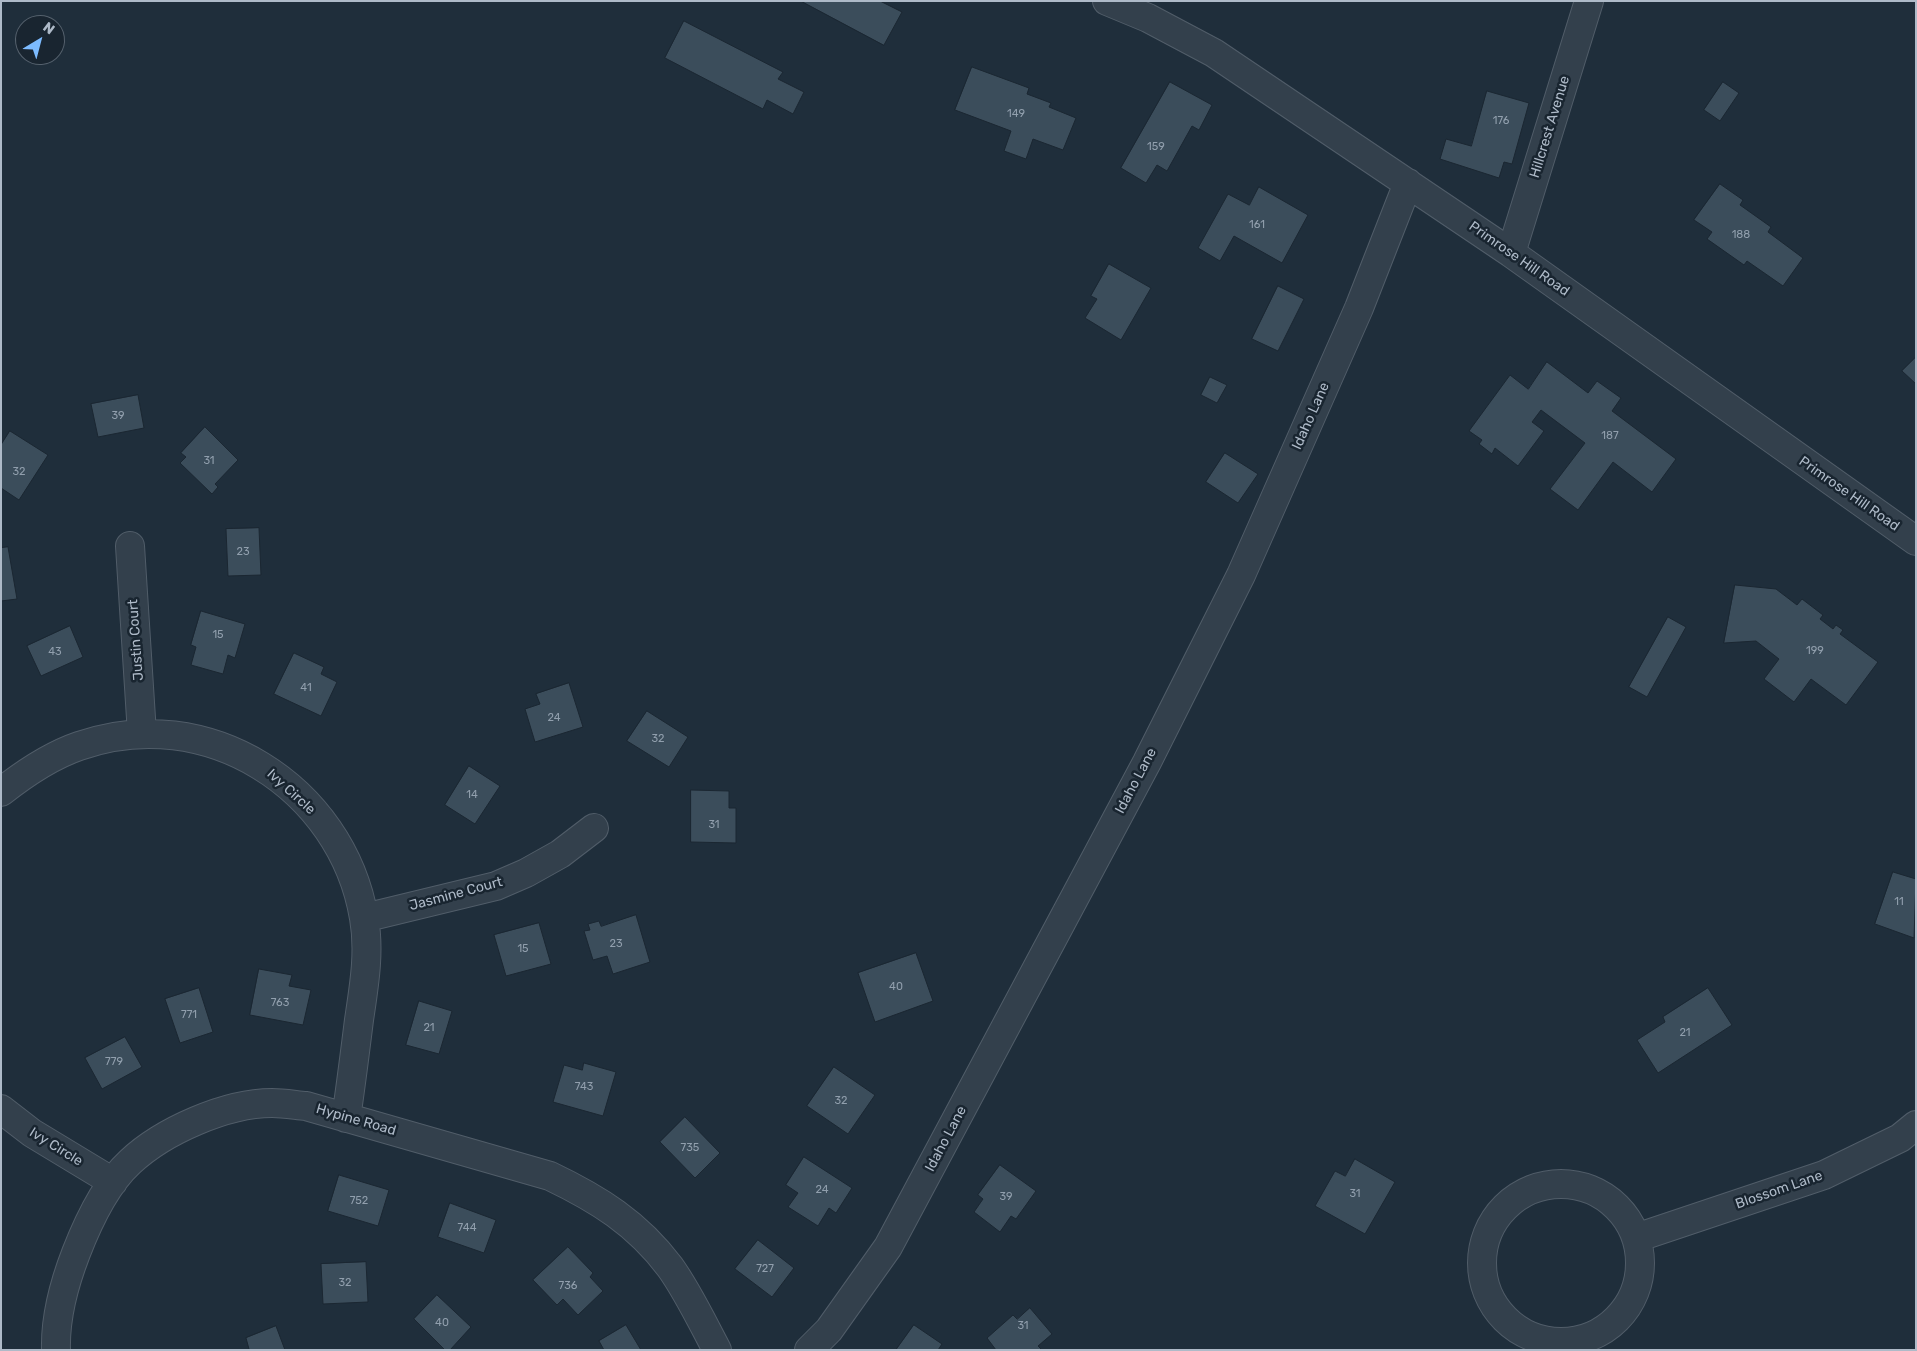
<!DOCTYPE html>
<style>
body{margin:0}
#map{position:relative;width:1917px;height:1351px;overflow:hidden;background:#1f2e3b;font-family:Rubik,sans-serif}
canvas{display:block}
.frame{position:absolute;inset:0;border:2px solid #aebac8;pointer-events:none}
.north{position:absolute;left:15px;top:15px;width:50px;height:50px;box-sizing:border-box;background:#192530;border:1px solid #55616d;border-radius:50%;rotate:37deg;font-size:14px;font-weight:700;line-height:20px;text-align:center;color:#aebac8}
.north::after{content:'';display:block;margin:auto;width:18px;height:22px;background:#7cbbff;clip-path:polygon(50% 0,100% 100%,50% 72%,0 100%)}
</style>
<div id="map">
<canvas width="1917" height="1351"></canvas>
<div class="frame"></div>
<div class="north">N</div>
</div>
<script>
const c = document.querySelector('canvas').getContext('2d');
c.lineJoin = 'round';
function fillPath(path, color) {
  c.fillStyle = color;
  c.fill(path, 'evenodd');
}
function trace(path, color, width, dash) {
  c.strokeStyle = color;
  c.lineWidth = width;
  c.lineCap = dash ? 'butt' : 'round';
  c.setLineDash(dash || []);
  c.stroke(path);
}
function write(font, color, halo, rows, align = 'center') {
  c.font = font + ' Rubik,sans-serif';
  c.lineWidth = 5;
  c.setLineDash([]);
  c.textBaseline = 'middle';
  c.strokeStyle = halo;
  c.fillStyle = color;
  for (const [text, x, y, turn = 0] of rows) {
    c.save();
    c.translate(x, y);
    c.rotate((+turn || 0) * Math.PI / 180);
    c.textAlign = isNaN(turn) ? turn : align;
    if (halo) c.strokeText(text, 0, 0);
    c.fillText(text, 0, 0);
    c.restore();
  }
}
const building = new Path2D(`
 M 801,1 L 880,1 L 902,12 L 884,45 Z
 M 684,21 L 783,72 L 778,79 L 804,92 L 793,114 L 767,100 L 763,109 L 665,58 Z
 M 972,67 L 1029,88 L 1027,94 L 1051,103 L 1049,107 L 1076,118 L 1063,150 L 1033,139 L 1026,159 L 1004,151 L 1011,131 L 955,110 Z
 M 1170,82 L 1212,105 L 1199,130 L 1192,126 L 1167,171 L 1157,165 L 1146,183 L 1121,168 Z
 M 1723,82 L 1739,93 L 1720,121 L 1704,110 Z
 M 1487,91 L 1529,103 L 1512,164 L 1504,162 L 1499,178 L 1440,159 L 1446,139 L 1471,146 Z
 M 1720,184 L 1743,200 L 1740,205 L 1771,227 L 1768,232 L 1803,258 L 1783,286 L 1747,261 L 1744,265 L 1707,239 L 1712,232 L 1694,220 Z
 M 1259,187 L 1308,215 L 1282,263 L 1234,236 L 1220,261 L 1198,248 L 1228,194 L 1249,205 Z
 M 1109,264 L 1151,288 L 1121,340 L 1085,318 L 1097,299 L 1091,296 Z
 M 1278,286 L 1304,299 L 1278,351 L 1252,339 Z
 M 1916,357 L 1916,384 L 1902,371 Z
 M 1547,362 L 1588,393 L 1597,381 L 1621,398 L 1612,411 L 1676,459 L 1652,492 L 1613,462 L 1578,510 L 1550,489 L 1585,443 L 1541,410 L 1532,422 L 1544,431 L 1518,466 L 1495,448 L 1492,454 L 1479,444 L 1482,440 L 1469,431 L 1510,375 L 1528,389 Z
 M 1210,377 L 1227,385 L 1217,403 L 1201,395 Z
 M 138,395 L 144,428 L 98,437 L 91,404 Z
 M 205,427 L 238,460 L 215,484 L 218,487 L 212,494 L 180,463 L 186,457 L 181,453 Z
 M 10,431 L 48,455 L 19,500 L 1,488 L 1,445 Z
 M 1225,453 L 1258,474 L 1238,503 L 1206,482 Z
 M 259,528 L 261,575 L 228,576 L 226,529 Z
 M 8,547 L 17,599 L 1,601 L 1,548 Z
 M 1735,585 L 1776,589 L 1797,605 L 1802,599 L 1823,615 L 1820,619 L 1833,629 L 1836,625 L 1843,630 L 1840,634 L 1878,662 L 1846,705 L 1811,679 L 1794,702 L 1764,679 L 1779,659 L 1756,641 L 1724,643 Z
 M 201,611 L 245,624 L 235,658 L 228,655 L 223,674 L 191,665 L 196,647 L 191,645 Z
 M 1668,617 L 1686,627 L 1647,697 L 1629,687 Z
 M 70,626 L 83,657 L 41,676 L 27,646 Z
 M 294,653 L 324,667 L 321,674 L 337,682 L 321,716 L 274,694 Z
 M 569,683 L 583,727 L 535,742 L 525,709 L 540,704 L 536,694 Z
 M 647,711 L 688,737 L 669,767 L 627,741 Z
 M 469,766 L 500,786 L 475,824 L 445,805 Z
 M 691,790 L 729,791 L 729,808 L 736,808 L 736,843 L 691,842 Z
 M 1893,872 L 1916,879 L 1914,938 L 1875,924 Z
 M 636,915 L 650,962 L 613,974 L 607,956 L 593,960 L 584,931 L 590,930 L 588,924 L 599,921 L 601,926 Z
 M 539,923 L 551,964 L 506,976 L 494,935 Z
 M 916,953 L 933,1001 L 875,1022 L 858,973 Z
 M 259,969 L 292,975 L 289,986 L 311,990 L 303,1025 L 250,1015 Z
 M 199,988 L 213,1032 L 180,1043 L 165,999 Z
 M 1708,988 L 1732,1025 L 1658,1073 L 1637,1040 L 1665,1022 L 1663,1017 Z
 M 419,1001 L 452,1011 L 439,1054 L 406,1045 Z
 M 125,1037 L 142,1067 L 102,1089 L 85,1058 Z
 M 584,1063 L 616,1072 L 603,1116 L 553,1102 L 564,1065 L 582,1070 Z
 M 834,1067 L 875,1095 L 848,1134 L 807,1106 Z
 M 685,1117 L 720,1153 L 695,1178 L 660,1142 Z
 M 804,1157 L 852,1188 L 836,1213 L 829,1208 L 818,1226 L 788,1207 L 798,1193 L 786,1185 Z
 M 1355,1159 L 1395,1182 L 1365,1234 L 1315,1206 L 1335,1171 L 1345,1176 Z
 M 1000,1165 L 1036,1191 L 1016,1219 L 1011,1216 L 1000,1232 L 974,1212 L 983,1199 L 978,1195 Z
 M 339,1175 L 389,1190 L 378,1226 L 328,1211 Z
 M 450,1203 L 496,1220 L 484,1253 L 438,1237 Z
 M 758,1240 L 794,1268 L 772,1297 L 735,1269 Z
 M 568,1247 L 593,1273 L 590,1277 L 603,1291 L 578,1315 L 563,1299 L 557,1305 L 533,1280 Z
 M 366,1262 L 368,1302 L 323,1304 L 321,1264 Z
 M 437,1295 L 471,1327 L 450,1350 L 445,1350 L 414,1319 Z
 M 1030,1308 L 1052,1334 L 1038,1346 L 1042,1350 L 996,1350 L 987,1338 L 1013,1315 L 1017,1319 Z
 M 626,1325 L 641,1350 L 604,1350 L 599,1341 Z
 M 914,1325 L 942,1344 L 938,1350 L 896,1350 Z
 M 276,1326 L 285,1350 L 247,1350 L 249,1349 L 246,1338 Z`);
const minor = new Path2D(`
 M 1107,1 L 1148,18 L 1214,53 L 1511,253 L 1916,541
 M 1511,253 L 1589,1
 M 130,546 L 142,734
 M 1,792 C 25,773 50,756 79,746 C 206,701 342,787 364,918 C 370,952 364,986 359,1020 C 355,1052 351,1085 346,1118
 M 364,918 L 496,886 L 526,873 L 560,854 L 594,828
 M 1,1109 L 32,1133 L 113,1182
 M1482 1263a79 79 0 1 1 158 0a79 79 0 1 1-158 0Z
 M 1636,1238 L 1824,1175 L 1900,1138 L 1916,1125
 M 56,1350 C 55,1317 64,1284 76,1253 C 88,1222 105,1185 130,1162 C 163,1131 226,1103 272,1103 C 283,1103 295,1105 306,1106 L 550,1176 C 598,1199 637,1223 670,1267 C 688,1292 702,1322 717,1350
 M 809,1350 L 829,1330 L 888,1247 L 1147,762 L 1241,575 L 1359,308 L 1408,183`);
const numberNames = [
 ["149",1016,114],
 ["176",1501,121],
 ["159",1156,147],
 ["161",1257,225],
 ["188",1741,235],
 ["39",118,416],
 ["187",1610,436],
 ["31",209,461],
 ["32",19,472],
 ["23",243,552],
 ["15",218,635],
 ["199",1815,651],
 ["43",55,652],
 ["41",306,688],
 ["24",554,718],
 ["32",658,739],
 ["14",472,795],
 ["31",714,825],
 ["11",1899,902],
 ["23",616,944],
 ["15",523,949],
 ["40",896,987],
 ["763",280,1003],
 ["771",189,1015],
 ["21",429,1028],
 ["21",1685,1033],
 ["779",114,1062],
 ["743",584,1087],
 ["32",841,1101],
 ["735",690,1148],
 ["24",822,1190],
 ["31",1355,1194],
 ["39",1006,1197],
 ["752",359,1201],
 ["744",467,1228],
 ["727",765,1269],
 ["32",345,1283],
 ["736",568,1286],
 ["40",442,1323],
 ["31",1023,1326]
];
const streetNames = [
 ["Hillcrest Avenue",1550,127,-73],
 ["Primrose Hill Road",1519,259,35],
 ["Idaho Lane",1311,416,-66],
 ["Primrose Hill Road",1849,494,35],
 ["Justin Court",136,640,-94],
 ["Idaho Lane",1136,781,-62],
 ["Ivy Circle",291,792,42],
 ["Jasmine Court",456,894,-15],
 ["Hypine Road",356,1120,16],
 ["Idaho Lane",946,1139,-62],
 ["Ivy Circle",56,1147,32],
 ["Blossom Lane",1779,1190,-19]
];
fillPath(building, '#3b4d5b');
trace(building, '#1b2732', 1);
trace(minor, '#515d69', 30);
trace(minor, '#33404c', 28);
write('11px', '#919fad', null, numberNames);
write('14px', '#aebac8', '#192530', streetNames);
</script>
